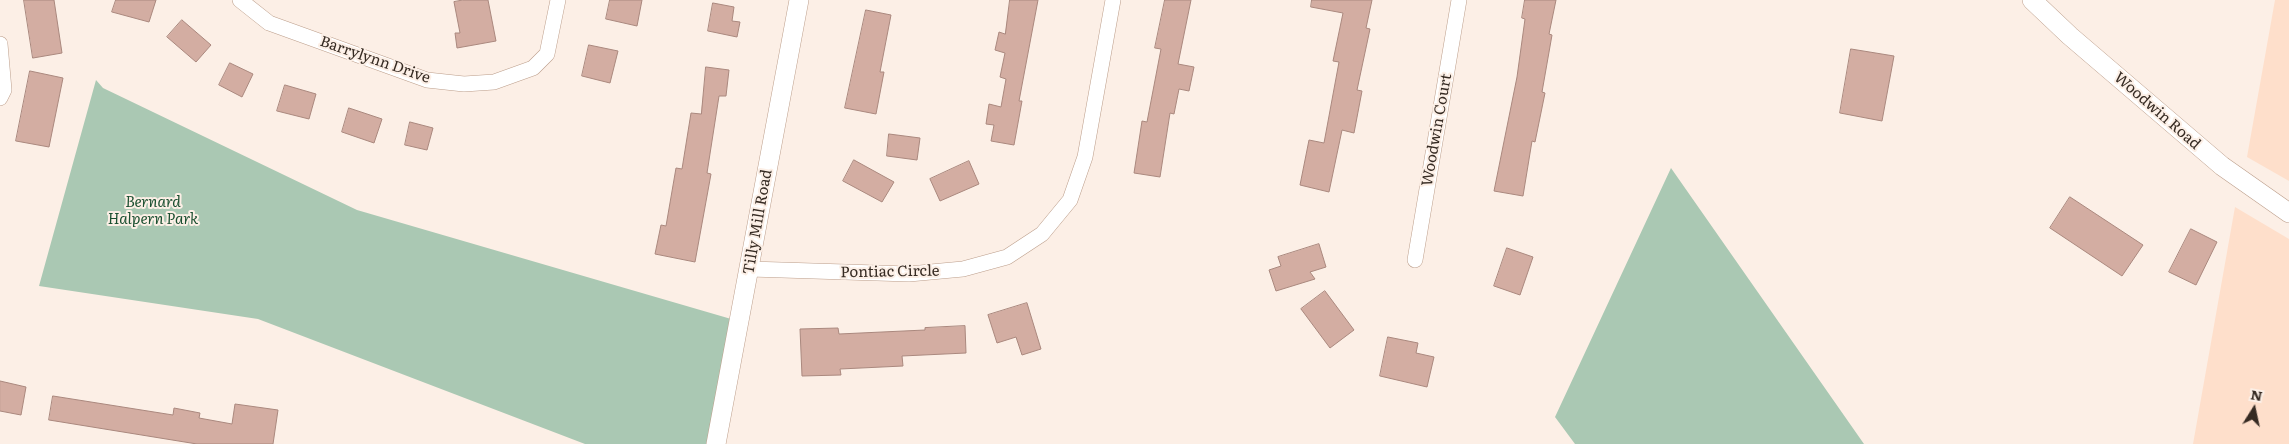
<!DOCTYPE html>
<style>
body{margin:0}
#map{position:relative;width:2289px;height:444px;overflow:hidden;background:#fcefe6;font-family:Literata,serif}
canvas{display:block}
.north{position:absolute;left:2229px;top:384px;width:50px;height:50px;-webkit-text-stroke:4px #fcefe6;paint-order:stroke;rotate:10deg;font-size:14px;font-weight:700;line-height:20px;text-align:center;color:#362b23}
.north::after{content:'';display:block;margin:auto;width:18px;height:22px;background:#362b23;clip-path:polygon(50% 0,100% 100%,50% 72%,0 100%)}
</style>
<div id="map">
<canvas width="2289" height="444"></canvas>
<div class="north">N</div>
</div>
<script>
const c = document.querySelector('canvas').getContext('2d');
c.lineJoin = 'round';
function fillPath(path, color) {
  c.fillStyle = color;
  c.fill(path, 'evenodd');
}
function trace(path, color, width, dash) {
  c.strokeStyle = color;
  c.lineWidth = width;
  c.lineCap = dash ? 'butt' : 'round';
  c.setLineDash(dash || []);
  c.stroke(path);
}
function write(font, color, halo, rows, align = 'center') {
  c.font = font + ' Literata,serif';
  c.lineWidth = 4;
  c.setLineDash([]);
  c.textBaseline = 'middle';
  c.strokeStyle = halo;
  c.fillStyle = color;
  for (const [text, x, y, turn = 0] of rows) {
    c.save();
    c.translate(x, y);
    c.rotate((+turn || 0) * Math.PI / 180);
    c.textAlign = isNaN(turn) ? turn : align;
    if (halo) c.strokeText(text, 0, 0);
    c.fillText(text, 0, 0);
    c.restore();
  }
}
const built = new Path2D(`
 M 2275,0 L 2289,0 L 2289,181 L 2247,157 Z
 M 2235,207 L 2289,239 L 2289,444 L 2193,444 Z`);
const green = new Path2D(`
 M 96,80 L 103,88 L 357,210 L 738,321 L 716,444 L 585,444 L 258,319 L 39,286 Z
 M 1671,168 L 1864,444 L 1575,444 L 1555,417 Z`);
const building = new Path2D(`
 M 24,0 L 54,0 L 62,53 L 33,58 Z
 M 116,0 L 156,0 L 149,22 L 112,12 Z
 M 463,0 L 488,0 L 496,41 L 457,48 L 455,33 L 460,33 L 454,2 Z
 M 610,0 L 642,0 L 637,26 L 606,19 Z
 M 1010,0 L 1038,0 L 1019,101 L 1022,101 L 1014,145 L 991,141 L 994,125 L 986,124 L 989,104 L 1001,107 L 1006,79 L 1000,77 L 1005,53 L 995,50 L 999,32 L 1005,34 Z
 M 1165,0 L 1191,0 L 1178,64 L 1194,67 L 1189,91 L 1179,89 L 1174,114 L 1170,113 L 1160,177 L 1134,173 L 1142,121 L 1147,122 L 1161,49 L 1155,48 Z
 M 1312,0 L 1372,0 L 1366,28 L 1370,29 L 1357,90 L 1362,91 L 1354,133 L 1342,130 L 1329,192 L 1300,185 L 1309,140 L 1324,143 L 1339,62 L 1333,61 L 1343,13 L 1311,7 Z
 M 1525,0 L 1556,0 L 1549,34 L 1552,35 L 1542,92 L 1545,93 L 1535,142 L 1532,141 L 1523,196 L 1494,191 L 1517,77 L 1525,19 L 1522,18 Z
 M 713,3 L 734,7 L 732,21 L 740,22 L 737,37 L 708,31 Z
 M 866,10 L 891,15 L 880,72 L 884,72 L 876,114 L 845,108 Z
 M 182,20 L 211,45 L 196,62 L 167,37 Z
 M 589,45 L 618,51 L 610,83 L 582,76 Z
 M 1851,49 L 1894,56 L 1882,121 L 1840,113 Z
 M 230,63 L 253,74 L 242,97 L 219,85 Z
 M 706,67 L 729,70 L 726,96 L 719,96 L 707,173 L 711,174 L 695,262 L 655,254 L 661,225 L 666,226 L 676,168 L 682,169 L 691,113 L 701,114 Z
 M 30,71 L 63,78 L 49,147 L 16,141 Z
 M 285,85 L 316,94 L 309,119 L 277,111 Z
 M 349,108 L 382,119 L 374,143 L 342,132 Z
 M 410,122 L 433,128 L 427,150 L 405,145 Z
 M 889,134 L 920,138 L 917,160 L 887,156 Z
 M 854,160 L 894,182 L 882,202 L 843,181 Z
 M 969,161 L 979,184 L 940,201 L 930,179 Z
 M 2070,197 L 2143,245 L 2122,276 L 2050,228 Z
 M 2191,229 L 2217,242 L 2196,285 L 2169,272 Z
 M 1319,244 L 1326,267 L 1310,272 L 1315,279 L 1276,291 L 1269,270 L 1281,266 L 1278,257 Z
 M 1507,248 L 1533,257 L 1520,295 L 1494,286 Z
 M 1325,291 L 1354,330 L 1330,348 L 1301,309 Z
 M 1027,303 L 1041,349 L 1022,355 L 1016,337 L 997,343 L 988,315 Z
 M 965,326 L 966,353 L 902,356 L 903,366 L 840,369 L 841,375 L 802,376 L 800,329 L 838,328 L 839,334 L 925,330 L 925,328 Z
 M 1388,337 L 1418,343 L 1416,353 L 1434,357 L 1427,387 L 1380,376 Z
 M 0,381 L 26,387 L 21,415 L 0,411 Z
 M 53,396 L 173,415 L 174,408 L 200,413 L 199,418 L 232,424 L 235,404 L 278,410 L 273,444 L 197,444 L 49,420 Z`);
const minor = new Path2D(`
 M 240,0 L 269,23 L 427,80 L 464,84 L 494,82 L 533,68 L 547,54 L 558,0
 M 0,44 L 4,90 L 0,98
 M 1415,260 L 1459,0
 M 750,269 L 909,274 L 963,269 L 1007,257 L 1042,234 L 1070,200 L 1085,157 L 1113,0`);
const tertiary = new Path2D(`
 M 2032,0 L 2070,36 L 2222,166 L 2289,213
 M 716,444 L 799,0`);
const streetNames = [
 ["Barrylynn Drive",375,60,19],
 ["Woodwin Road",2157,111,41],
 ["Woodwin Court",1437,130,-80],
 ["Tilly Mill Road",758,222,-80],
 ["Pontiac Circle",890,272,-1]
];
const parkNames = [
 ["Bernard",153,203],
 ["Halpern Park",153,220]
];
fillPath(built, '#fedfcb');
fillPath(green, '#aac8b3');
fillPath(building, '#d3ada2');
trace(building, '#aa887e', 1);
trace(minor, '#bc9e8b', 16);
trace(tertiary, '#bc9e8b', 20);
trace(minor, '#fff', 15);
trace(tertiary, '#fff', 19);
write('15px', '#362b23', '#fcefe6', streetNames);
write('italic 15px', '#1a4f30', '#fcefe6', parkNames);
</script>
